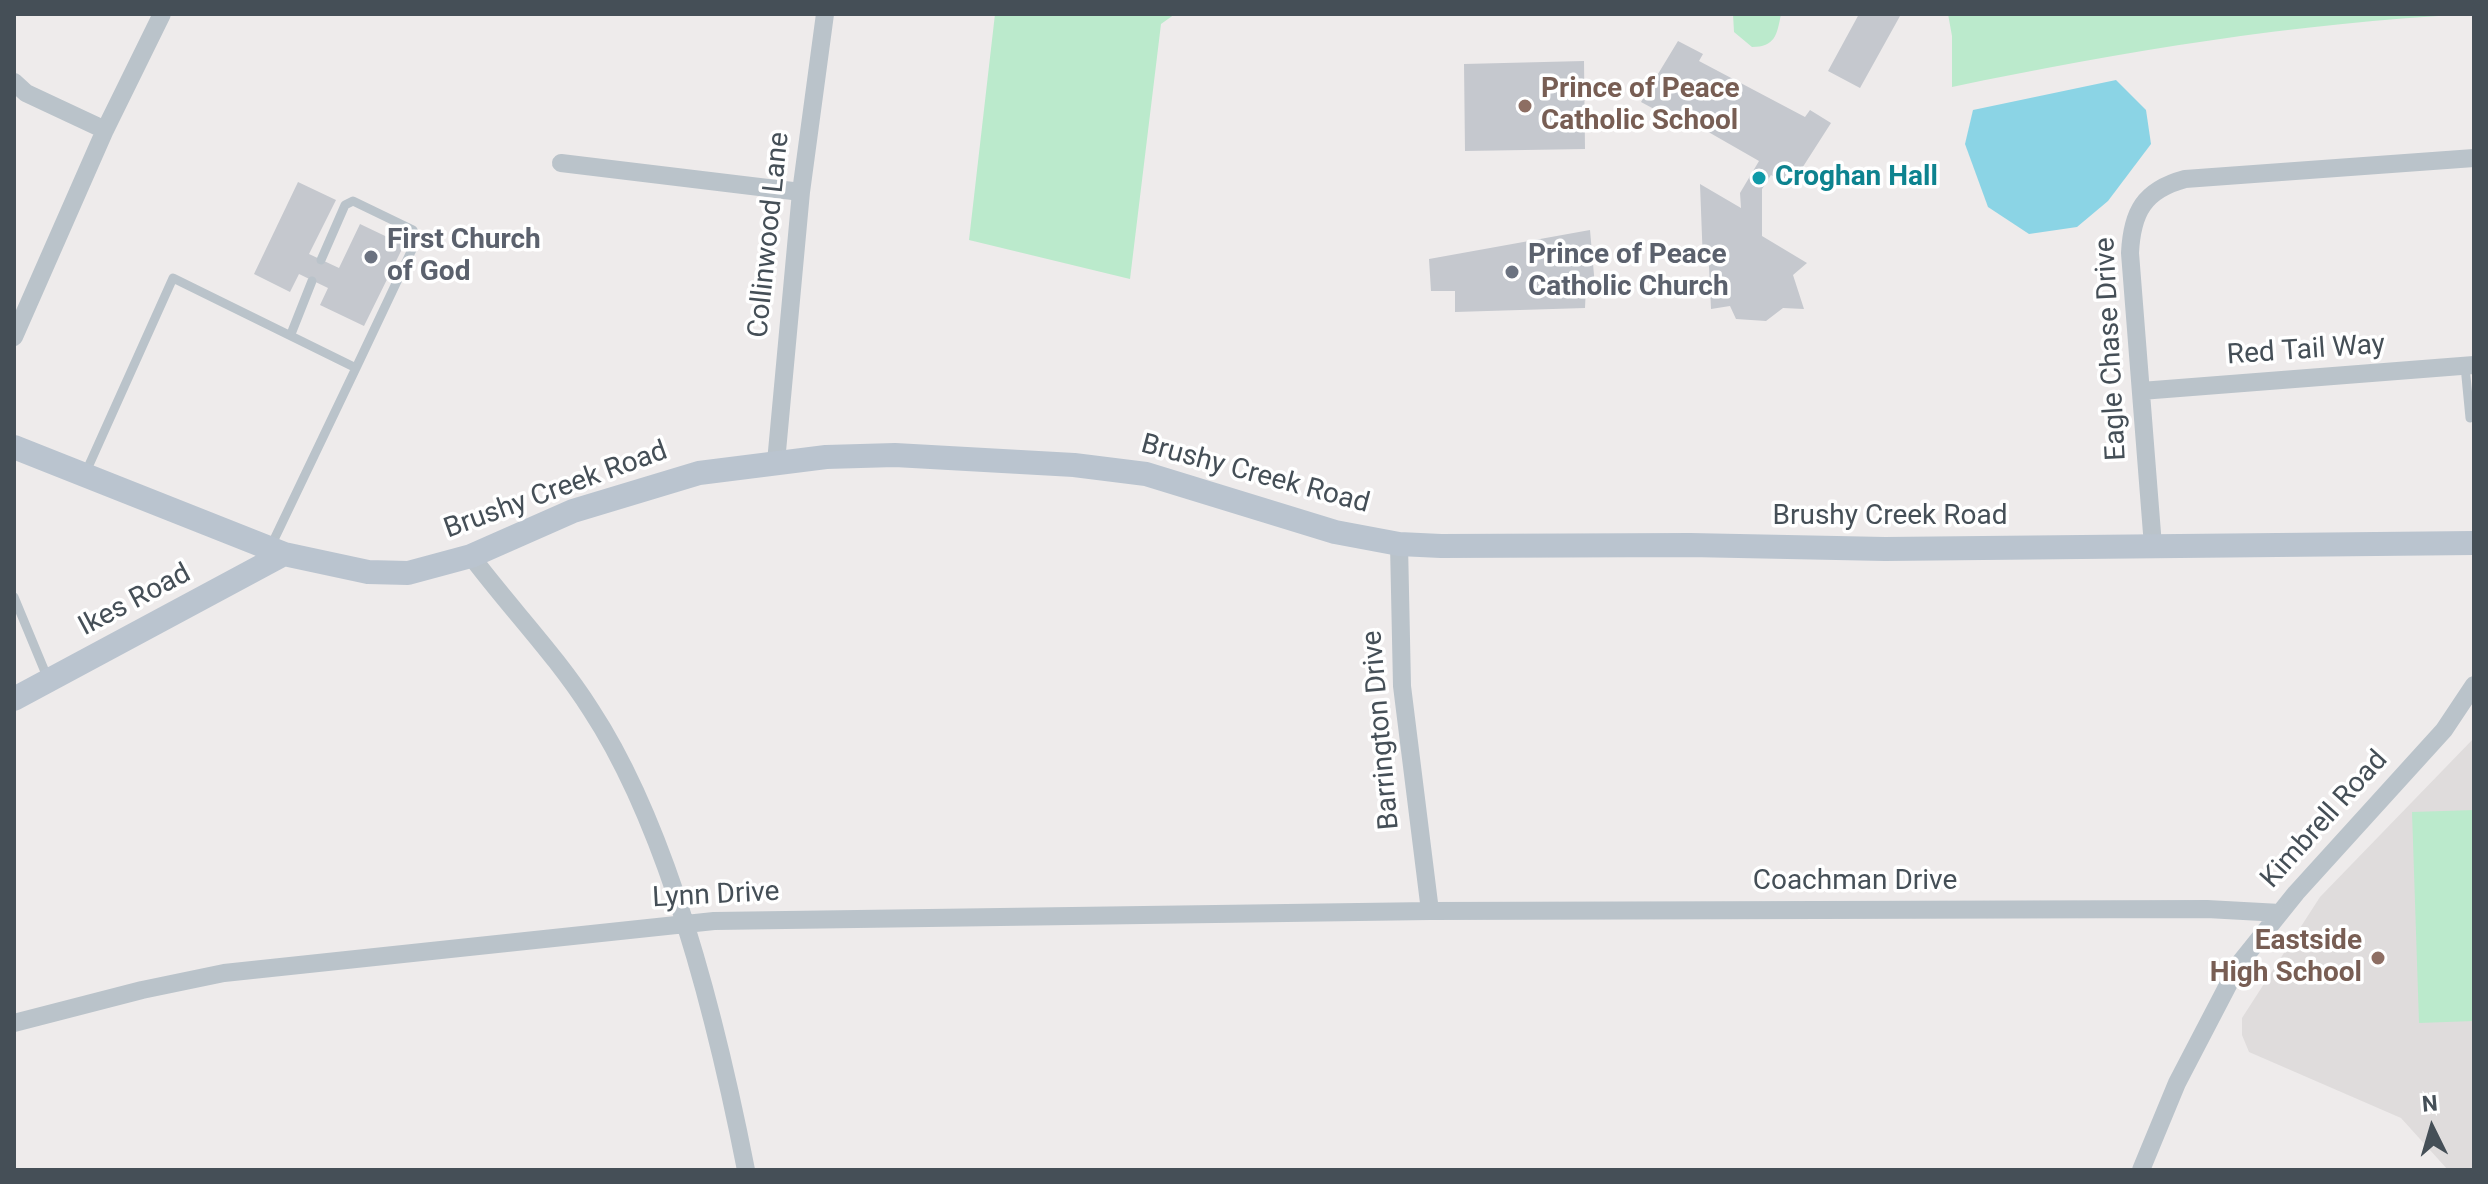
<!DOCTYPE html>
<style>
body{margin:0}
#map{position:relative;width:2488px;height:1184px;overflow:hidden;background:#eeebeb;font-family:Roboto,sans-serif}
canvas{display:block}
.frame{position:absolute;inset:0;border:16px solid #454f57;pointer-events:none}
.north{position:absolute;left:2392px;top:1088px;width:80px;height:80px;-webkit-text-stroke:6px #fff;paint-order:stroke;rotate:355deg;font-size:22px;font-weight:700;line-height:32px;text-align:center;color:#454f57}
.north::after{content:'';display:block;margin:auto;width:28px;height:36px;background:#454f57;clip-path:polygon(50% 0,100% 100%,50% 72%,0 100%)}
</style>
<div id="map">
<canvas width="2488" height="1184"></canvas>
<div class="frame"></div>
<div class="north">N</div>
</div>
<script>
const c = document.querySelector('canvas').getContext('2d');
c.lineJoin = 'round';
function fillPath(path, color) {
  c.fillStyle = color;
  c.fill(path, 'evenodd');
}
function trace(path, color, width, dash) {
  c.strokeStyle = color;
  c.lineWidth = width;
  c.lineCap = dash ? 'butt' : 'round';
  c.setLineDash(dash || []);
  c.stroke(path);
}
function write(font, color, halo, rows, align = 'center') {
  c.font = font + ' Roboto,sans-serif';
  c.lineWidth = 7;
  c.setLineDash([]);
  c.textBaseline = 'middle';
  c.strokeStyle = halo;
  c.fillStyle = color;
  for (const [text, x, y, turn = 0] of rows) {
    c.save();
    c.translate(x, y);
    c.rotate((+turn || 0) * Math.PI / 180);
    c.textAlign = isNaN(turn) ? turn : align;
    if (halo) c.strokeText(text, 0, 0);
    c.fillText(text, 0, 0);
    c.restore();
  }
}
const education = new Path2D(`
 M 2474,738 L 2474,1170 L 2448,1170 L 2401,1118 L 2249,1052 L 2242,1035 L 2242,1018 L 2320,897 Z`);
const green = new Path2D(`
 M 995,14 L 1175,14 L 1161,24 L 1130,279 L 969,240 Z
 M 1733,14 L 1781,14 C 1777,35 1775,47 1752,47 L 1734,32 Z
 M 1948,14 L 2471,14 C 2296,23 2123,51 1952,87 L 1952,36 Z
 M 2474,810 L 2474,1021 L 2419,1023 L 2412,812 Z`);
const water = new Path2D(`
 M 2116,80 L 2146,110 L 2151,144 L 2108,201 L 2077,227 L 2029,234 L 1988,207 L 1965,144 L 1973,110 Z`);
const building = new Path2D(`
 M 1859,14 L 1900,16 L 1860,88 L 1828,71 Z
 M 1678,41 L 1703,54 L 1699,61 L 1805,117 L 1810,110 L 1831,123 L 1790,187 L 1771,175 L 1762,189 L 1762,236 L 1807,263 L 1793,275 L 1804,309 L 1783,308 L 1766,321 L 1736,319 L 1730,306 L 1711,309 L 1709,266 L 1703,263 L 1700,184 L 1741,208 L 1740,193 L 1759,161 L 1670,110 L 1667,116 L 1641,102 Z
 M 1584,61 L 1585,149 L 1465,151 L 1464,64 Z
 M 298,182 L 336,200 L 309,254 L 339,268 L 360,224 L 404,245 L 364,326 L 320,305 L 328,288 L 299,274 L 290,292 L 254,274 Z
 M 1590,230 L 1595,286 L 1586,286 L 1585,308 L 1455,312 L 1455,291 L 1431,291 L 1429,259 Z`);
const lane = new Path2D(`
 M 291,334 L 312,281
 M 2465,366 L 2470,418
 M 85,474 L 173,278 L 356,368 L 417,239 L 413,230 L 353,201 L 345,205 L 321,260
 M 270,548 L 356,368
 M 14,597 L 48,679`);
const street = new Path2D(`
 M 14,82 L 26,93 L 105,130
 M 561,163 L 801,192
 M 14,337 L 105,130 L 162,14
 M 2141,391 L 2474,365
 M 776,462 L 801,192 L 825,14
 M 1399,544 L 1402,686 L 1430,911
 M 2153,546 L 2130,253 C 2132,212 2144,190 2185,179 L 2474,158
 M 471,556 C 510,608 556,655 591,710 C 671,832 718,1027 746,1170
 M 14,1023 L 142,990 L 224,973 L 714,921 L 1430,911 L 2207,909 L 2280,913
 M 2141,1170 L 2177,1083 L 2239,964 L 2296,893 L 2444,730 L 2474,685`);
const secondary = new Path2D(`
 M 14,447 L 284,554 L 368,572 L 408,573 L 471,556 L 573,511 L 699,473 L 826,457 L 895,455 L 1074,465 L 1146,474 L 1335,532 L 1399,544 L 1441,546 L 1690,545 L 1885,549 L 2474,543
 M 14,699 L 284,554`);
const markers = [
 [1525,106,8,"#8d6e63"],
 [1759,178,8,"#0f9aa8"],
 [371,257,8,"#6b7280"],
 [1512,272,8,"#6b7280"],
 [2378,958,8,"#8d6e63"]
];
const educationNames = [
 ["Prince of Peace",1541,90],
 ["Catholic School",1541,122],
 ["Eastside",2362,942,"right"],
 ["High School",2362,974,"right"]
];
const cultureNames = [
 ["Croghan Hall",1775,178]
];
const streetNames = [
 ["Collinwood Lane",770,235,-84],
 ["Eagle Chase Drive",2112,349,-93],
 ["Red Tail Way",2306,351,-4],
 ["Brushy Creek Road",1255,475,15],
 ["Brushy Creek Road",556,491,-20],
 ["Brushy Creek Road",1890,517],
 ["Ikes Road",135,601,-28],
 ["Barrington Drive",1382,730,-95],
 ["Kimbrell Road",2325,820,-48],
 ["Coachman Drive",1855,882],
 ["Lynn Drive",716,896,-3]
];
const worshipNames = [
 ["First Church",387,241],
 ["of God",387,273],
 ["Prince of Peace",1528,256],
 ["Catholic Church",1528,288]
];
fillPath(education, '#dfdcdc');
fillPath(green, '#bbeacc');
fillPath(water, '#8bd4e5');
fillPath(building, '#c5c8ce');
trace(lane, '#bac3ca', 9);
trace(street, '#bac3ca', 18);
trace(secondary, '#bac4cf', 24);
for (const [x, y, r, color] of markers) {
  const dot = new Path2D();
  dot.arc(x, y, r, 0, 2 * Math.PI);
  c.fillStyle = color;
  c.fill(dot);
  trace(dot, '#fff', 3);
}
write('bold 28px', '#785e54', '#fff', educationNames, 'left');
write('bold 28px', '#0d838f', '#fff', cultureNames, 'left');
write('28px', '#454f57', '#fff', streetNames);
write('bold 28px', '#5b616d', '#fff', worshipNames, 'left');
</script>
